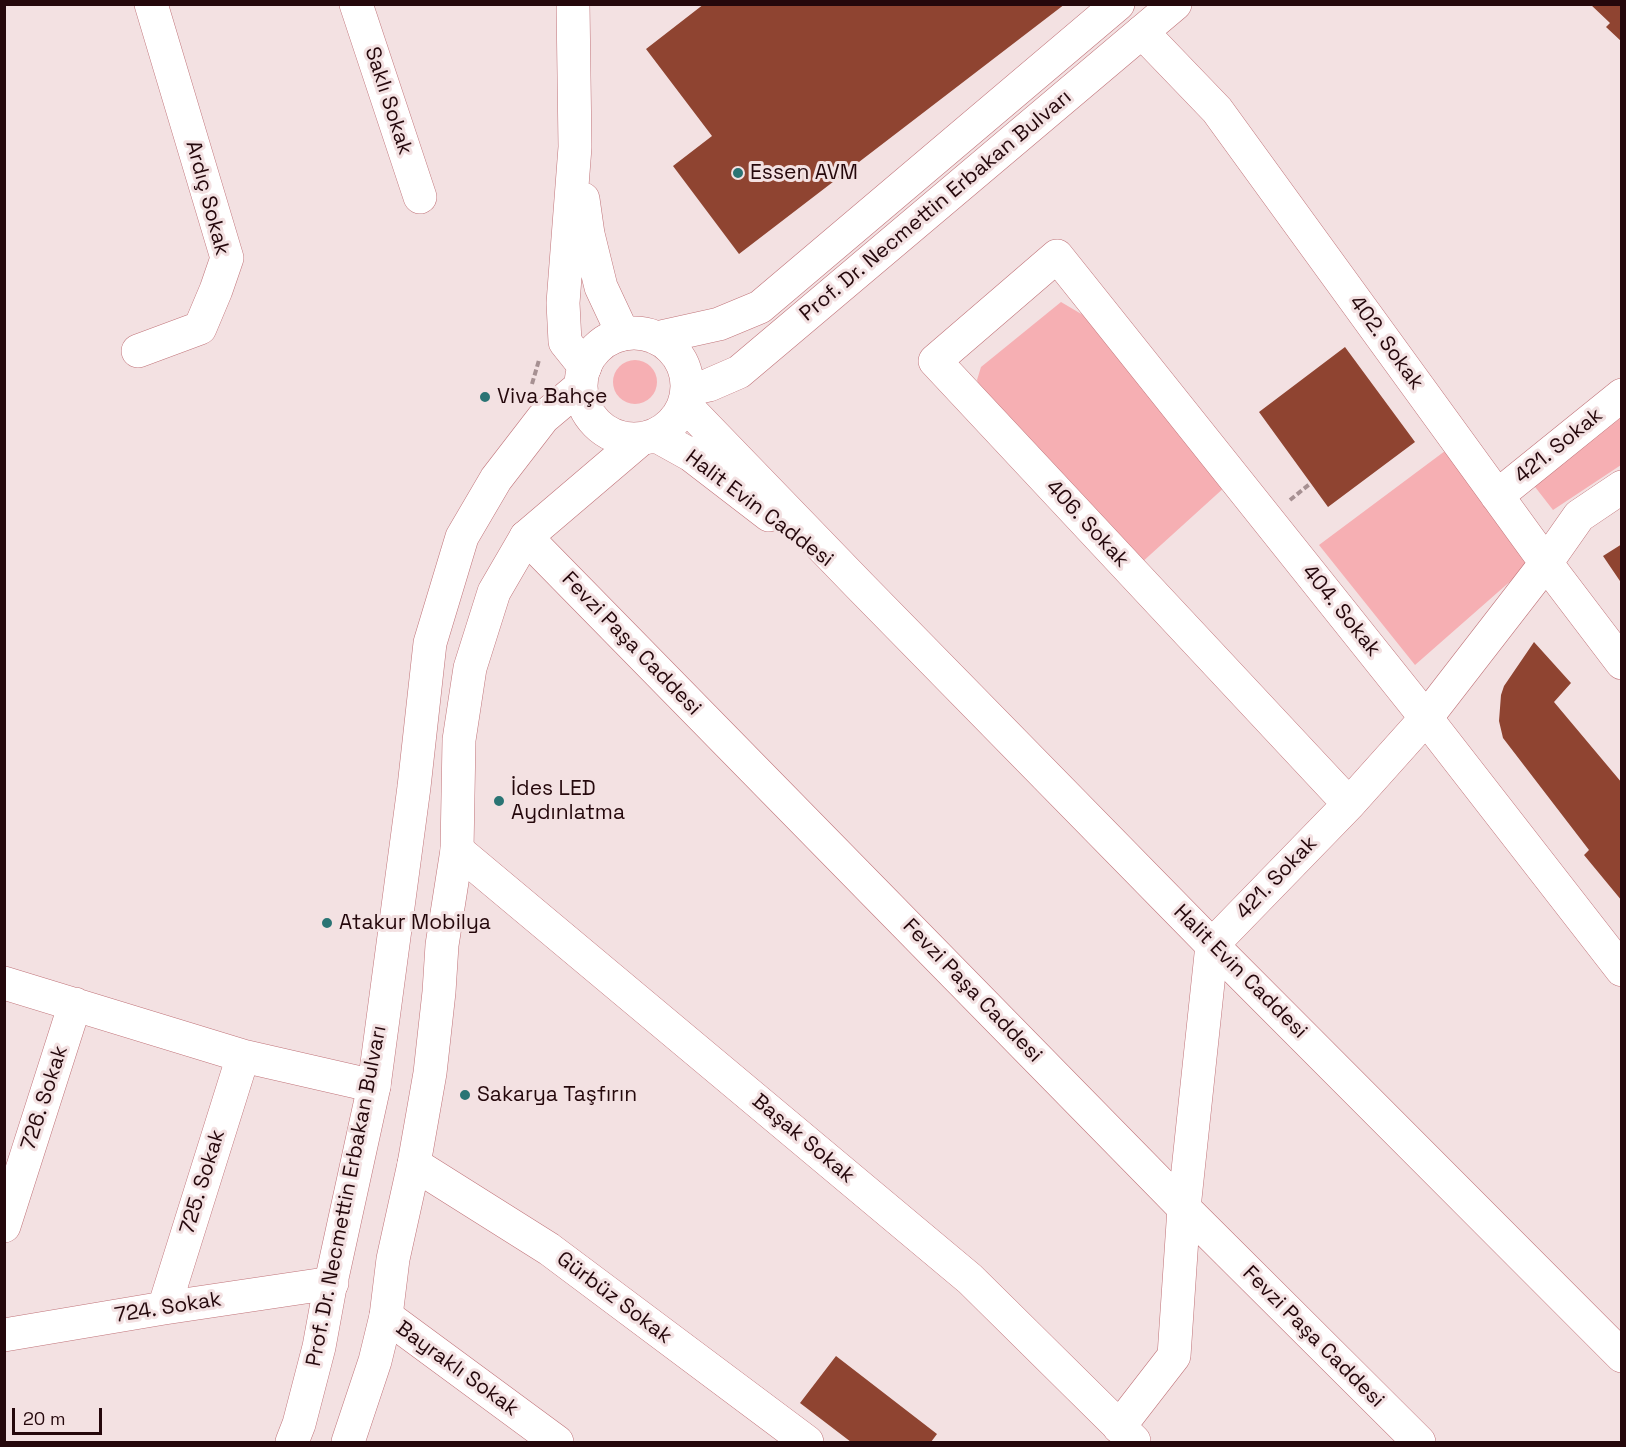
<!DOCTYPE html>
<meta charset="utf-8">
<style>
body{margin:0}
#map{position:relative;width:1626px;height:1447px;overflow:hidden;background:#f3e1e2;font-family:"Space Grotesk",sans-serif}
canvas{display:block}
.frame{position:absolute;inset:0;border:6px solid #25080c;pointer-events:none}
.scale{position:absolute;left:12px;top:1408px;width:90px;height:27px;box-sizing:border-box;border:3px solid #25080c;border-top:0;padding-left:8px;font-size:18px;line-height:21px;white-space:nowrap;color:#25080c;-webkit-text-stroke:4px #f3e1e2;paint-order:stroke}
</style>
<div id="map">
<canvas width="1626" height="1447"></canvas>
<div class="frame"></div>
<div class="scale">20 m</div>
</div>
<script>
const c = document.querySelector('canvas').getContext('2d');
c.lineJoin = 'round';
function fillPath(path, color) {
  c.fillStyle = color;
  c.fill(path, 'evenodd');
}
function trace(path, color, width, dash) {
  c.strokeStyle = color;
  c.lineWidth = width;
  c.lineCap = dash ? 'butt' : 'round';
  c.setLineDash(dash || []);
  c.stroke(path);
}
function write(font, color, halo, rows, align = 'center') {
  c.font = font + ' "Space Grotesk",sans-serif';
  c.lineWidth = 6;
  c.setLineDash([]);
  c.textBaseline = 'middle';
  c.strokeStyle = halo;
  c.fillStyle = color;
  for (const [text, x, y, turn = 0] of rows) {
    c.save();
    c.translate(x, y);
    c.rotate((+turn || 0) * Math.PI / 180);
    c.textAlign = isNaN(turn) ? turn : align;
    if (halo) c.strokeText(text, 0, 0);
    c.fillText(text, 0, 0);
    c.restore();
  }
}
const green = new Path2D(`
 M 1061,302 L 1083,315 L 1226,486 L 1140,564 L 984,397 L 977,380 L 981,367 Z
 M613 382a22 22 0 1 1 44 0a22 22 0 1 1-44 0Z
 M 1621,410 L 1621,465 L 1553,510 L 1532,483 Z
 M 1449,448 L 1530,564 L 1415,665 L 1319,545 Z`);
const building = new Path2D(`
 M 704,4 L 1065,4 L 739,254 L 673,166 L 712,136 L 646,49 Z
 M 1590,4 L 1622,4 L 1622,42 L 1606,27 L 1610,23 Z
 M 1345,347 L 1415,442 L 1328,507 L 1259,412 Z
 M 1622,544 L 1622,584 L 1603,556 Z
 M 1534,642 L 1571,683 L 1554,702 L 1622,783 L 1622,901 L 1584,855 L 1589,850 L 1503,738 L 1499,721 L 1501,695 L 1504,686 Z
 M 836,1356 L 937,1434 L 931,1442 L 851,1442 L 800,1403 Z`);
const path = new Path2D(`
 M 532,384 L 539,360
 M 1290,500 L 1311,483`);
const minor = new Path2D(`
 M 356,4 L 420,197
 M 1142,32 L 1217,110 L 1546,563 L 1622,663
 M 138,351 L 200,328 L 216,290 L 227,258 L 151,4
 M 1497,496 L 1622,395
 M 526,537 L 1184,1208 L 1419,1442
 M 1349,804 L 935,361 L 1057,256 L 1426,718 L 1622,970
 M 457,850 L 970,1279 L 1134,1441
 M 4,983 L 243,1056 L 374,1086
 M 414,1164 L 549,1249 L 807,1442
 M 4,1226 L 75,1004
 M 164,1308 L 243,1056
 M 386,1316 L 557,1442
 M 4,1335 L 164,1308 L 332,1283
 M 1119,1427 L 1174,1356 L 1184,1208 L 1212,945 L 1349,804 L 1426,718 L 1546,563 L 1579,516 L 1622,487`);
const tertiary = new Path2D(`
 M 573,4 L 575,147 L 563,303 L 565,342 L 585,367
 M 583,199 L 588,234 L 601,287 L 623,334`);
const secondary = new Path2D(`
 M581 386a53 53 0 1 1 106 0a53 53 0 1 1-106 0Z
 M 656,338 L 719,324 L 760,307 L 1118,4
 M 687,390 L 709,385 L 739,372 L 1175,4
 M 684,404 L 860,586 L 1212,945 L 1622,1356
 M 655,435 L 691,455 L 769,515
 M 292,1442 L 299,1424 L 319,1347 L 330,1287 L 374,1086 L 414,787 L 430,643 L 462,537 L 496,479 L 543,418 L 581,386
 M 348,1442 L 375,1361 L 386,1316 L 393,1259 L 414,1164 L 430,1073 L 439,992 L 442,945 L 457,850 L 459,740 L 470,668 L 494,592 L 526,537 L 641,439`);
const markers = [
 [738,173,6,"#2a7474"],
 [485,397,6,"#2a7474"],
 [499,801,6,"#2a7474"],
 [327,923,6,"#2a7474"],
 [465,1095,6,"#2a7474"]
];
const streetNames = [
 ["Saklı Sokak",388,101,72],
 ["Ardıç Sokak",207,198,75],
 ["Prof. Dr. Necmettin Erbakan Bulvarı",936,206,-40],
 ["402. Sokak",1386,343,54],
 ["421. Sokak",1559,446,-39],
 ["Halit Evin Caddesi",759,509,37],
 ["406. Sokak",1087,524,47],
 ["404. Sokak",1341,611,51],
 ["Fevzi Paşa Caddesi",631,644,46],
 ["421. Sokak",1277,878,-46],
 ["Halit Evin Caddesi",1240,972,45],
 ["Fevzi Paşa Caddesi",972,991,46],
 ["726. Sokak",45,1098,-72],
 ["Başak Sokak",803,1139,40],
 ["725. Sokak",203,1182,-73],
 ["Prof. Dr. Necmettin Erbakan Bulvarı",347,1196,-79],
 ["Gürbüz Sokak",614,1298,37],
 ["724. Sokak",168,1308,-9],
 ["Fevzi Paşa Caddesi",1313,1337,45],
 ["Bayraklı Sokak",457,1369,36]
];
const poiNames = [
 ["Essen AVM",750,173],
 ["Viva Bahçe",497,397],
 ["İdes LED",511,789],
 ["Aydınlatma",511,813],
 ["Atakur Mobilya",339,923],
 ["Sakarya Taşfırın",477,1095]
];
fillPath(green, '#f6afb3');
fillPath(building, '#8f4431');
trace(minor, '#c07379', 34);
trace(tertiary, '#c07379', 34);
trace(secondary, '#c07379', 34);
trace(path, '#a69092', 4, [6, 3]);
trace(minor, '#fff', 33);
trace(tertiary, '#fff', 33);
trace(secondary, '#fff', 33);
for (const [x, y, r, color] of markers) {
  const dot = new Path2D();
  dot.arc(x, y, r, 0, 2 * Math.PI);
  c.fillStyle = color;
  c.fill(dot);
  trace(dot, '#f3e1e2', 2);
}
write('21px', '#25080c', '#f3e1e2', streetNames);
write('21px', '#25080c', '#f3e1e2', poiNames, 'left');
</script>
